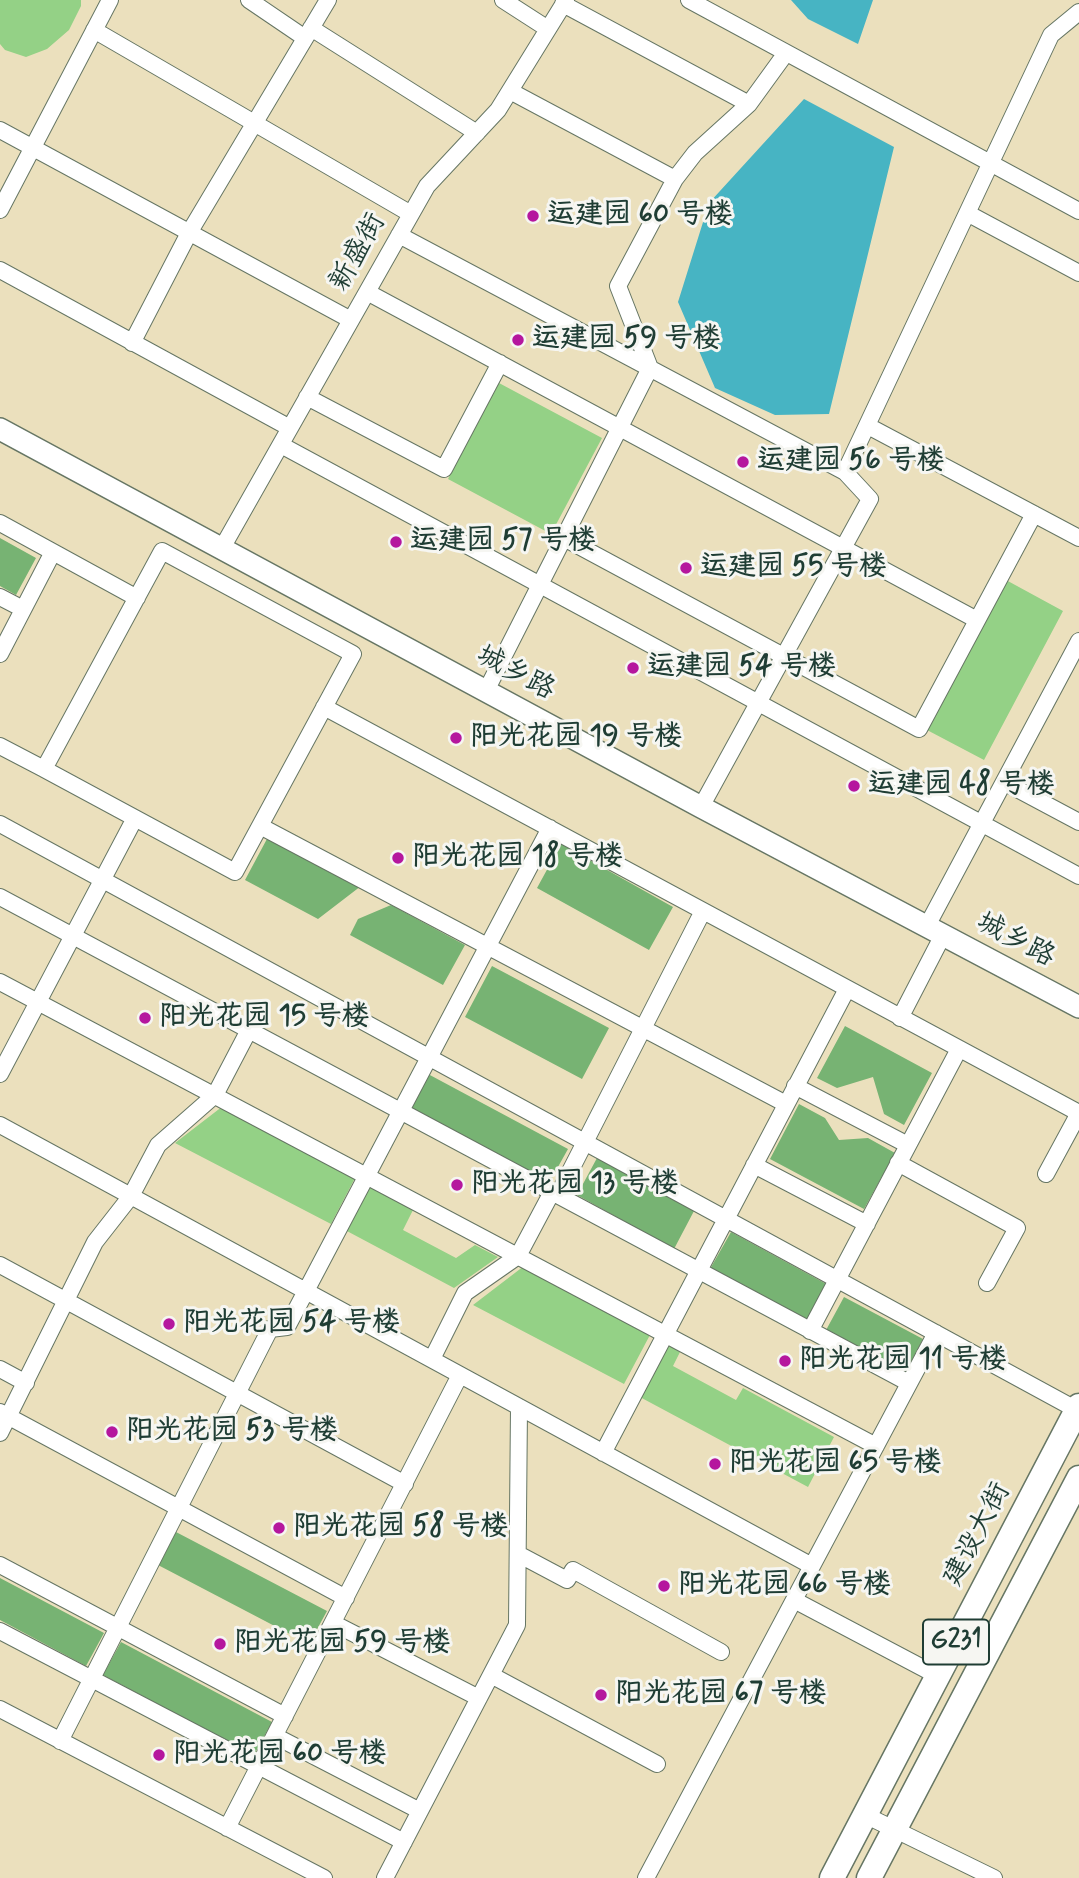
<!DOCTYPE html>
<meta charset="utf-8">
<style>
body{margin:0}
canvas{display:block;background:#ebe0bd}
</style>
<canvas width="1079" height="1878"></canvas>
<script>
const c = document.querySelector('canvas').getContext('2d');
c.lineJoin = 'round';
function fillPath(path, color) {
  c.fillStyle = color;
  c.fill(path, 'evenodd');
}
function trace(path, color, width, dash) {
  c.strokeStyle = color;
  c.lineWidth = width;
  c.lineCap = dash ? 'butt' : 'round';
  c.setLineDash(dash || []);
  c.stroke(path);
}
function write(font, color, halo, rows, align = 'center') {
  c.font = font + ' Mynerve,"LXGW WenKai TC",sans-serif';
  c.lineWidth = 6;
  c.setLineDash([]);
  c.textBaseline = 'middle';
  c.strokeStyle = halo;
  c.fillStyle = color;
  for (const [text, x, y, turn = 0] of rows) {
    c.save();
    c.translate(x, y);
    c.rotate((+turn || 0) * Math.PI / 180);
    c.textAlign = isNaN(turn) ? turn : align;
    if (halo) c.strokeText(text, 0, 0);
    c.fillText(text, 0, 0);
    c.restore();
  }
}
const green = new Path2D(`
 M 0,0 L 81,0 L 81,6 L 69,30 L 47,49 L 26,57 L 5,50 L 0,44 Z
 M 499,383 L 602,438 L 551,534 L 448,479 Z
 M 1006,580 L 1063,611 L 984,760 L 927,730 Z
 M 223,1106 L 356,1176 L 331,1224 L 175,1143 Z
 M 369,1186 L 413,1210 L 403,1230 L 456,1258 L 475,1245 L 498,1257 L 454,1288 L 345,1230 Z
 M 524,1266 L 651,1333 L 624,1384 L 473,1305 Z
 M 666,1344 L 680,1352 L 673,1366 L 736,1400 L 743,1388 L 834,1437 L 808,1487 L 638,1396 Z`);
const forest = new Path2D(`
 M 0,538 L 36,558 L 16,595 L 0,586 Z
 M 268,837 L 361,886 L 318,919 L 245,880 Z
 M 561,844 L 673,907 L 649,950 L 537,888 Z
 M 391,905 L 465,945 L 443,985 L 350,935 L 358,919 Z
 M 492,966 L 609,1028 L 582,1079 L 465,1017 Z
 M 845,1026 L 932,1073 L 904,1125 L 884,1114 L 873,1077 L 837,1088 L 817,1078 Z
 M 428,1074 L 568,1149 L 549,1183 L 410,1108 Z
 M 799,1104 L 825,1118 L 839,1140 L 868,1138 L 895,1153 L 864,1209 L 770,1159 Z
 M 597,1158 L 694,1211 L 674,1249 L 577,1195 Z
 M 731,1232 L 830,1286 L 809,1323 L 710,1269 Z
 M 844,1297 L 923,1339 L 904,1375 L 825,1332 Z
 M 176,1532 L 327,1611 L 309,1644 L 158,1565 Z
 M 0,1578 L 104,1633 L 86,1666 L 0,1620 Z
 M 121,1642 L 272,1722 L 254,1755 L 103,1675 Z`);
const water = new Path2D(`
 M 791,0 L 873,0 L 858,44 L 808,19 Z
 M 804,99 L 894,147 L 829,414 L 775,415 L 715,388 L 678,302 L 709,203 Z`);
const minor = new Path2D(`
 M 249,0 L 305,38
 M 503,0 L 548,29
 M 689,0 L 1079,211
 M 563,4 L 749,104
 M 311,28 L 477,133
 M 94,30 L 411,214
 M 510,91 L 675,179
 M 0,130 L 351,320
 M 0,210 L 110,0
 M 967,213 L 1079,273
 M 399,235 L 845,472
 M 0,270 L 290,428
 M 367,292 L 977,620
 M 132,343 L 189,233 L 328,0
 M 307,397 L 444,469 L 500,363
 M 868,426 L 1079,538
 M 281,445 L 1079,876
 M 0,523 L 137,598
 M 564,538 L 919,729 L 1034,514
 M 222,548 L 427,186 L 498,110 L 566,0
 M 162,551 L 353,654 L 235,872 L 44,769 Z
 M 0,597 L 23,609
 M 0,654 L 53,552
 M 486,691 L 650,368 L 618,286 L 675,179 L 695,153 L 749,104 L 786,53
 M 324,707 L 1079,1113 L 1046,1174
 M 0,746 L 44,769
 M 1004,782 L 1079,822
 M 701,807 L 870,499 L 845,472 L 1051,35 L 1079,12
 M 0,824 L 1077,1410
 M 260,826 L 786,1104
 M 0,897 L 909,1383
 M 927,926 L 1079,641
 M 0,982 L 876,1446
 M 900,1018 L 943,935
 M 0,1074 L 135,818
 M 795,1086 L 908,1145
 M 0,1125 L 812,1566
 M 898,1163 L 1017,1228 L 987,1283
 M 754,1165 L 867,1224
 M 558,1195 L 703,911
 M 0,1265 L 405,1484
 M 810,1331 L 959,1049
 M 432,1359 L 465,1293 L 518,1256 L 552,1192
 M 0,1369 L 26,1383
 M 0,1412 L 346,1598
 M 0,1433 L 95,1242 L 131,1196 L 158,1145 L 215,1095 L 249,1030
 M 603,1453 L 847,989
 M 518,1554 L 567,1580 L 573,1570 L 721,1652
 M 0,1565 L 285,1716
 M 794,1600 L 938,1676
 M 333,1623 L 479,1698
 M 0,1631 L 404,1842
 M 491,1675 L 657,1764
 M 0,1709 L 324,1878
 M 275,1736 L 420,1811
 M 60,1741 L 270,1329 L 287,1327 L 550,828
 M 865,1815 L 994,1878
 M 227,1828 L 460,1375
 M 385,1878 L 517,1625 L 519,1407
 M 646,1878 L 936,1333`);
const secondary = new Path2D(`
 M 0,429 L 701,807 L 1079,1007`);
const trunk = new Path2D(`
 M 832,1878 L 1079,1406
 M 869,1878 L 1079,1478`);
const markers = [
 [533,216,7,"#b5179e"],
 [518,340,7,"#b5179e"],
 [743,462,7,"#b5179e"],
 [396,542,7,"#b5179e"],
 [686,568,7,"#b5179e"],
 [633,668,7,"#b5179e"],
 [456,738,7,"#b5179e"],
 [854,786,7,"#b5179e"],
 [398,858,7,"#b5179e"],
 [145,1018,7,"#b5179e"],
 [457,1185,7,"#b5179e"],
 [169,1324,7,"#b5179e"],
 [785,1361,7,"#b5179e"],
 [112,1432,7,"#b5179e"],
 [715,1464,7,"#b5179e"],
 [279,1528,7,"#b5179e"],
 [664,1586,7,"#b5179e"],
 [220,1644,7,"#b5179e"],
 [601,1695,7,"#b5179e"],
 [159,1755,7,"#b5179e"]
];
const shields = [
 [956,1642,66]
];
const shieldNames = [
 ["G231",956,1642]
];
const poiNames = [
 ["运建园 60 号楼",547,216],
 ["运建园 59 号楼",532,340],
 ["运建园 56 号楼",757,462],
 ["运建园 57 号楼",410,542],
 ["运建园 55 号楼",700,568],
 ["运建园 54 号楼",647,668],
 ["阳光花园 19 号楼",470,738],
 ["运建园 48 号楼",868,786],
 ["阳光花园 18 号楼",412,858],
 ["阳光花园 15 号楼",159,1018],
 ["阳光花园 13 号楼",471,1185],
 ["阳光花园 54 号楼",183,1324],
 ["阳光花园 11 号楼",799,1361],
 ["阳光花园 53 号楼",126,1432],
 ["阳光花园 65 号楼",729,1464],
 ["阳光花园 58 号楼",293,1528],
 ["阳光花园 66 号楼",678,1586],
 ["阳光花园 59 号楼",234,1644],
 ["阳光花园 67 号楼",615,1695],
 ["阳光花园 60 号楼",173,1755]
];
const streetNames = [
 ["新盛街",359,253,-61],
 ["城乡路",515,674,28],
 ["城乡路",1015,941,28],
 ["建设大街",978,1535,-62]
];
fillPath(green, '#94d186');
fillPath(forest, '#77b373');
fillPath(water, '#47b4c3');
trace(minor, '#667664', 18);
trace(secondary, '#667664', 24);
trace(trunk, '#667664', 27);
trace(minor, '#fff', 16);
trace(secondary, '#fff', 21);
trace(trunk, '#fff', 24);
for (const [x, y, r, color] of markers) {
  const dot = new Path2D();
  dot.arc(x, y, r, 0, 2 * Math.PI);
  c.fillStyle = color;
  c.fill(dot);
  trace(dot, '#f6f6f2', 2.5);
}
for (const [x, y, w] of shields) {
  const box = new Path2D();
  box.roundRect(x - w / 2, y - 22.5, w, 45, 5);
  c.fillStyle = '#f6f6f2';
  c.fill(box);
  trace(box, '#1f3d34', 2);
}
write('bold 26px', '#1f3d34', null, shieldNames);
write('bold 28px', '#1f3d34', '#f6f6f2', poiNames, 'left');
write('28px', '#1f3d34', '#f6f6f2', streetNames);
</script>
